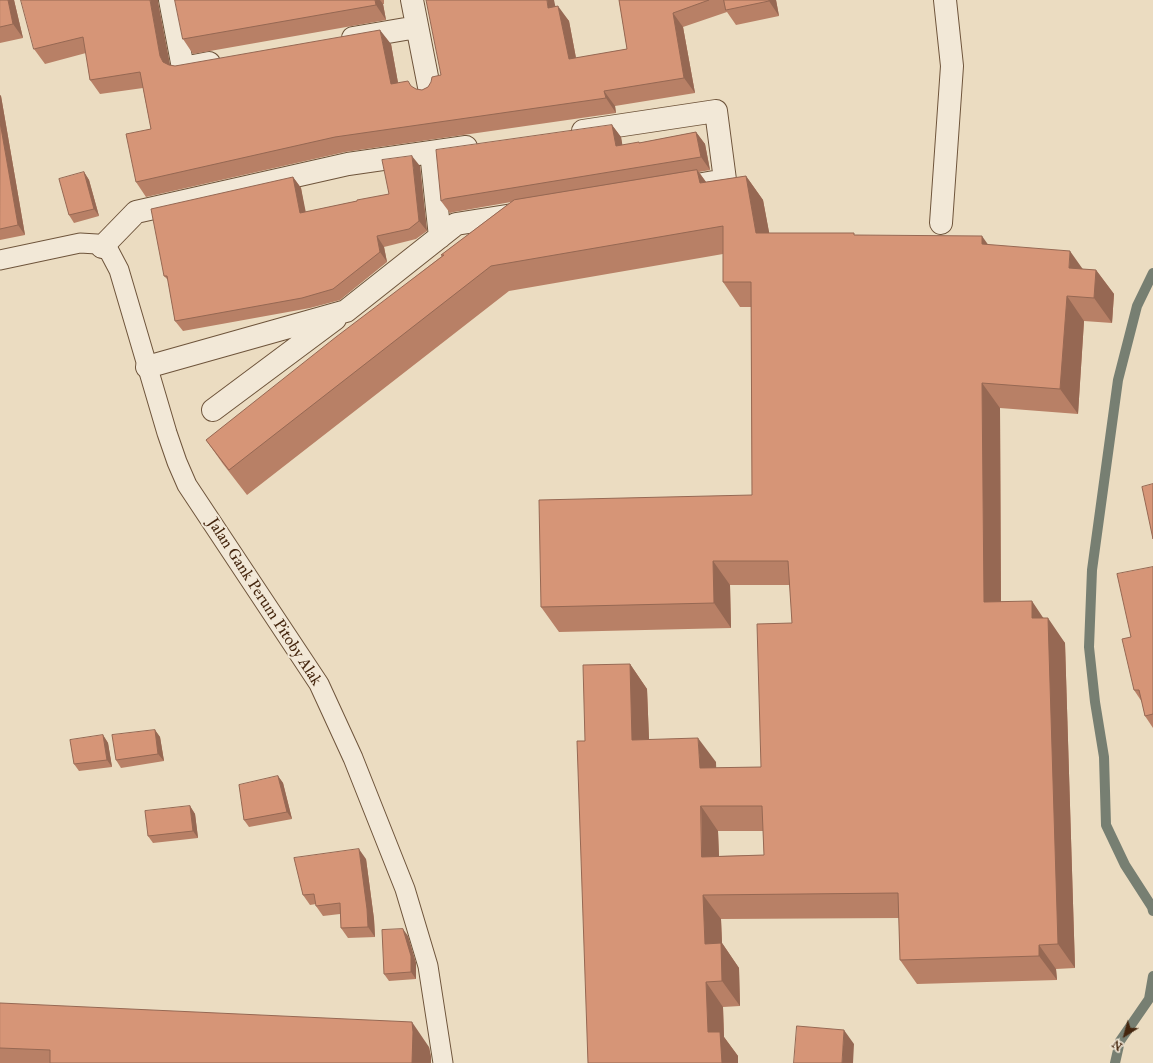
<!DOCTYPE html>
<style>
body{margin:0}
#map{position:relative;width:1153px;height:1063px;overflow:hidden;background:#ebdcc1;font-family:"IM FELL Great Primer",serif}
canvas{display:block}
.north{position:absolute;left:1105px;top:1015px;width:40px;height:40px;-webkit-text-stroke:3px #f2e8d7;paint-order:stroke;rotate:217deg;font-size:11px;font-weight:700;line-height:16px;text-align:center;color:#45260e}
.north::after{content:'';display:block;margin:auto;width:14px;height:18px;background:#45260e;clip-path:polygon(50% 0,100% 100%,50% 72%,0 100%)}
</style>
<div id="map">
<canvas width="1153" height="1063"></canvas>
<div class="north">N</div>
</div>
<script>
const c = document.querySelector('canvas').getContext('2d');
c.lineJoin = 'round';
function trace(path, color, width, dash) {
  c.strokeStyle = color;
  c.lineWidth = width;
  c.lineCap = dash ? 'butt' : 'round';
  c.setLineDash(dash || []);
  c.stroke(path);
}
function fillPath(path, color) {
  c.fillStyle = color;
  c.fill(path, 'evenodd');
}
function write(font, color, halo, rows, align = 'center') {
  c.font = font + ' "IM FELL Great Primer",serif';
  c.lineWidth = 4;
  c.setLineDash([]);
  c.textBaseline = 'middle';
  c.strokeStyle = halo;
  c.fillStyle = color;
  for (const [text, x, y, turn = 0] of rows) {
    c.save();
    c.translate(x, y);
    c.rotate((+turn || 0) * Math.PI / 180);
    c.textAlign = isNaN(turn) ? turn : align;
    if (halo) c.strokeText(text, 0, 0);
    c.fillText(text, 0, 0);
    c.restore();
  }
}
const stream = new Path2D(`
 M 1153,273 L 1137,306 L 1118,380 L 1092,570 L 1089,647 L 1095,702 L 1104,757 L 1106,825 L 1125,865 L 1152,907 L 1153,911
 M 1115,1063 L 1120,1041 L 1149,999 L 1153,976`);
const service = new Path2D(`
 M 0,260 L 80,243 L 97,244 L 109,251 L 119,270 L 167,433 L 177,462 L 187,485 L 319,684 L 353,758 L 405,889 L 428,966 L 443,1063`);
const minor = new Path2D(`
 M 170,0 L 183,68 L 209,63
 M 412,0 L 430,92
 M 353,38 L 417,27
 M 583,131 L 716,111 L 725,180 L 697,185
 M 431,152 L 440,237
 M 941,223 L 952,66 L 945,0
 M 102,247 L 136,212 L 348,164 L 466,147
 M 147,367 L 346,311 L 456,224 L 519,214
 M 213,410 L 335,319`);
const wall = new Path2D(`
 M 0,0 L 14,0 L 23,38 L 0,43 Z
 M 175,0 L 384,0 L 384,4 L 383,4 L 386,20 L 193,54 L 183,39 Z
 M 619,0 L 776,0 L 779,16 L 736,25 L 727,12 L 683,27 L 695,93 L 615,106 L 616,113 L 345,152 L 146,197 L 136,182 L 151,129 L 143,88 L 100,94 L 90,80 L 86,53 L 45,64 L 34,49 L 158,2 L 170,65 L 175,66 L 391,44 L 398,83 L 412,87 L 416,89 L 422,90 L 428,87 L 441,75 L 556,6 L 569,21 L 576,58 L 627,49 Z
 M 0,95 L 1,96 L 25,235 L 0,240 Z
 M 612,125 L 621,137 L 622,145 L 639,143 L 696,132 L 705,144 L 710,170 L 699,172 L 706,182 L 746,176 L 763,200 L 769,233 L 856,235 L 988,245 L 1083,269 L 1096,270 L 1114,294 L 1112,323 L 1084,321 L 1078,414 L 1000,408 L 1001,602 L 1044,618 L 1065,643 L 1075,968 L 1056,969 L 1057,980 L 917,984 L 900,960 L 899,918 L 721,919 L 722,943 L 739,968 L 740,1006 L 723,1007 L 724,1037 L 738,1056 L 738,1063 L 588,1063 L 585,741 L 630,664 L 647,689 L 649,739 L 716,762 L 716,768 L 761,767 L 792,623 L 790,585 L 730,585 L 731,628 L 559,632 L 541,607 L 752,495 L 751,307 L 740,307 L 723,282 L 723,254 L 509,291 L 247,495 L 223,464 L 206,440 L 442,256 L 441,255 L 511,202 L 454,212 L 450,213 L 441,201 ZM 718,831 L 763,831 L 764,855 L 719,856 Z
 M 420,166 L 427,231 L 416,239 L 384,247 L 387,262 L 340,300 L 310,308 L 183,331 L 175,321 L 168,280 L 164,276 L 293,177 L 301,188 L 305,212 L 357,201 L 389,194 Z
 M 84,172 L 89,180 L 99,216 L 74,223 L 69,215 Z
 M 1153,567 L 1153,728 L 1145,716 L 1142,702 L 1134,690 L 1131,637 Z
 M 155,730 L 160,737 L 164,761 L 121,768 L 116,760 Z
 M 103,735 L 108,743 L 112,767 L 79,771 L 74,764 Z
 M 278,776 L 283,783 L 292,819 L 249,827 L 244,820 Z
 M 190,806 L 195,814 L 198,838 L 153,843 L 148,836 Z
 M 366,859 L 374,919 L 375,937 L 348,938 L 341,928 L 340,914 L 323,916 L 316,906 L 316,904 L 310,905 L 303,895 Z
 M 408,936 L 416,963 L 416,979 L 389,981 L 384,974 Z
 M 0,1003 L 429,1047 L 431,1057 L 431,1063 L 0,1063 Z`);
const shadedWall = new Path2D(`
 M 8,0 L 14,0 L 23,38 L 13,24 Z
 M 150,0 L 158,0 L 158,2 L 171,70 L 163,62 L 160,56 Z
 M 375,0 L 380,0 L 383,4 L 386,20 L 376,5 Z
 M 547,0 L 554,0 L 559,23 L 548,8 Z
 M 769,0 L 776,0 L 779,16 L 769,1 Z
 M 558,6 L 569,21 L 579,74 L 569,59 Z
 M 673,13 L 683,27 L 695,93 L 684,78 Z
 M 380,30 L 391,44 L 401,99 L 391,84 Z
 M 604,91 L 615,106 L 616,113 L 606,98 Z
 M 0,95 L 1,96 L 25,235 L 18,225 L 0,122 Z
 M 612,125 L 621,137 L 625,159 L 616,146 Z
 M 696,132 L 705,144 L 710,170 L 701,157 Z
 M 412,156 L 420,166 L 427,231 L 419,221 Z
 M 697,170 L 715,194 L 700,183 Z
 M 84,172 L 89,180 L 99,216 L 94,209 Z
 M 746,176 L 763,200 L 774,258 L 756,233 Z
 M 293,177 L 301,188 L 308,223 L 300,213 Z
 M 377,236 L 384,247 L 387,262 L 380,252 Z
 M 982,236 L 999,260 L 982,244 Z
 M 1070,251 L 1087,275 L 1069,268 Z
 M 1096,270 L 1114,294 L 1112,323 L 1094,298 Z
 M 1067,296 L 1084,321 L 1078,414 L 1060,389 Z
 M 982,383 L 1000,408 L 1001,627 L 984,602 Z
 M 713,561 L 730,585 L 731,628 L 714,603 Z
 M 1032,601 L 1048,625 L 1048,618 L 1065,643 L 1075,968 L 1058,944 L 1032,618 Z
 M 630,664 L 647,689 L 650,764 L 632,740 Z
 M 155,730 L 160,737 L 164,761 L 158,754 Z
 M 103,735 L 108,743 L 112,767 L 107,760 Z
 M 698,738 L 716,762 L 717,793 L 700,768 Z
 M 278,776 L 283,783 L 292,819 L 287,812 Z
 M 190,806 L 195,814 L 198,838 L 193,831 Z
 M 701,806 L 718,831 L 720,882 L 702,857 Z
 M 359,849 L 366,859 L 374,919 L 375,937 L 368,927 Z
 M 703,895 L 721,919 L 722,943 L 739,968 L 740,1006 L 722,981 L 705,944 Z
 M 403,929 L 408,936 L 416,963 L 416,979 L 411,972 Z
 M 1039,945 L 1056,969 L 1057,980 L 1039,956 Z
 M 706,982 L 723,1007 L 724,1037 L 738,1056 L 738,1063 L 722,1063 L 708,1032 Z
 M 412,1022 L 429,1047 L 431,1057 L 431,1063 L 412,1063 Z
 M 844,1030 L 854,1044 L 853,1063 L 842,1063 Z`);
const building = new Path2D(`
 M 0,0 L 8,0 L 13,24 L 0,27 Z
 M 21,0 L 150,0 L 160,56 L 163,62 L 169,65 L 175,66 L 380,30 L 391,84 L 408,81 L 411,86 L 416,89 L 422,90 L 428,87 L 431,82 L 432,77 L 441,75 L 426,0 L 547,0 L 548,8 L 558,6 L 569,59 L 627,49 L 619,0 L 709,0 L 673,13 L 684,78 L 604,91 L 606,98 L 335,137 L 136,182 L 126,134 L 151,129 L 140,72 L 90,80 L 83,37 L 34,49 Z
 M 175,0 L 375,0 L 376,5 L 183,39 Z
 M 724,0 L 769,0 L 769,1 L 726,10 Z
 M 0,122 L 18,225 L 0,229 Z
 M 612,125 L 616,146 L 639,142 L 639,143 L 696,132 L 701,157 L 445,199 L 441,201 L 436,150 Z
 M 412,156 L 419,221 L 409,229 L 377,236 L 380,252 L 333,289 L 302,298 L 175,321 L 167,276 L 164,276 L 151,209 L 293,177 L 300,213 L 357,201 L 357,200 L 389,194 L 382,160 Z
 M 697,170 L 700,183 L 746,176 L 756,233 L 854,233 L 854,235 L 982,236 L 982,244 L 1070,251 L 1069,268 L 1096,270 L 1094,298 L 1067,296 L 1060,389 L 982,383 L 984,602 L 1032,601 L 1032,618 L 1048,618 L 1058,944 L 1039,945 L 1039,956 L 900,960 L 898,893 L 703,895 L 705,944 L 721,943 L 722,981 L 706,982 L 708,1032 L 720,1032 L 722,1063 L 588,1063 L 577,741 L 585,741 L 583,665 L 630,664 L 632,740 L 698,738 L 700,768 L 761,767 L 757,624 L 792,623 L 788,561 L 713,561 L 714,603 L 541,607 L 539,500 L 752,495 L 751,282 L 723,282 L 723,226 L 491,266 L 229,470 L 206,440 L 336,337 L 444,255 L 441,255 L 514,200 ZM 701,806 L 762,806 L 764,855 L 702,857 Z
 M 84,172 L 94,209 L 69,215 L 59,179 Z
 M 1153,484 L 1153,539 L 1142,487 Z
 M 1153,567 L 1153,714 L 1145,716 L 1139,690 L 1134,690 L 1122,639 L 1131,637 L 1117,574 Z
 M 155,730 L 158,754 L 116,760 L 112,735 Z
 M 103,735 L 107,760 L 74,764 L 70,740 Z
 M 278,776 L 287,812 L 244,820 L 239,785 Z
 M 190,806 L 193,831 L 148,836 L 145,811 Z
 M 359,849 L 367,909 L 368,927 L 341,928 L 340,903 L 316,906 L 314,894 L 303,895 L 294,858 Z
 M 403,929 L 411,956 L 411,972 L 384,974 L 382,930 Z
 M 0,1003 L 412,1022 L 413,1032 L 412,1063 L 50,1063 L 50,1050 L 0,1048 Z
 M 797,1026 L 844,1030 L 842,1063 L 794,1063 Z`);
const streetNames = [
 ["Jalan Gank Perum Pitoby Alak",264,602,57]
];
trace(stream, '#777f72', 10);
trace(service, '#6e543b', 21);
trace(minor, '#6e543b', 24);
trace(service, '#f2e8d7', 19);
trace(minor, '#f2e8d7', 22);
fillPath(wall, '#b88066');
fillPath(shadedWall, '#966853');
fillPath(building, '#d69577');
trace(building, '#966853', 1);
write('16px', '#45260e', '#f2e8d7', streetNames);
</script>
